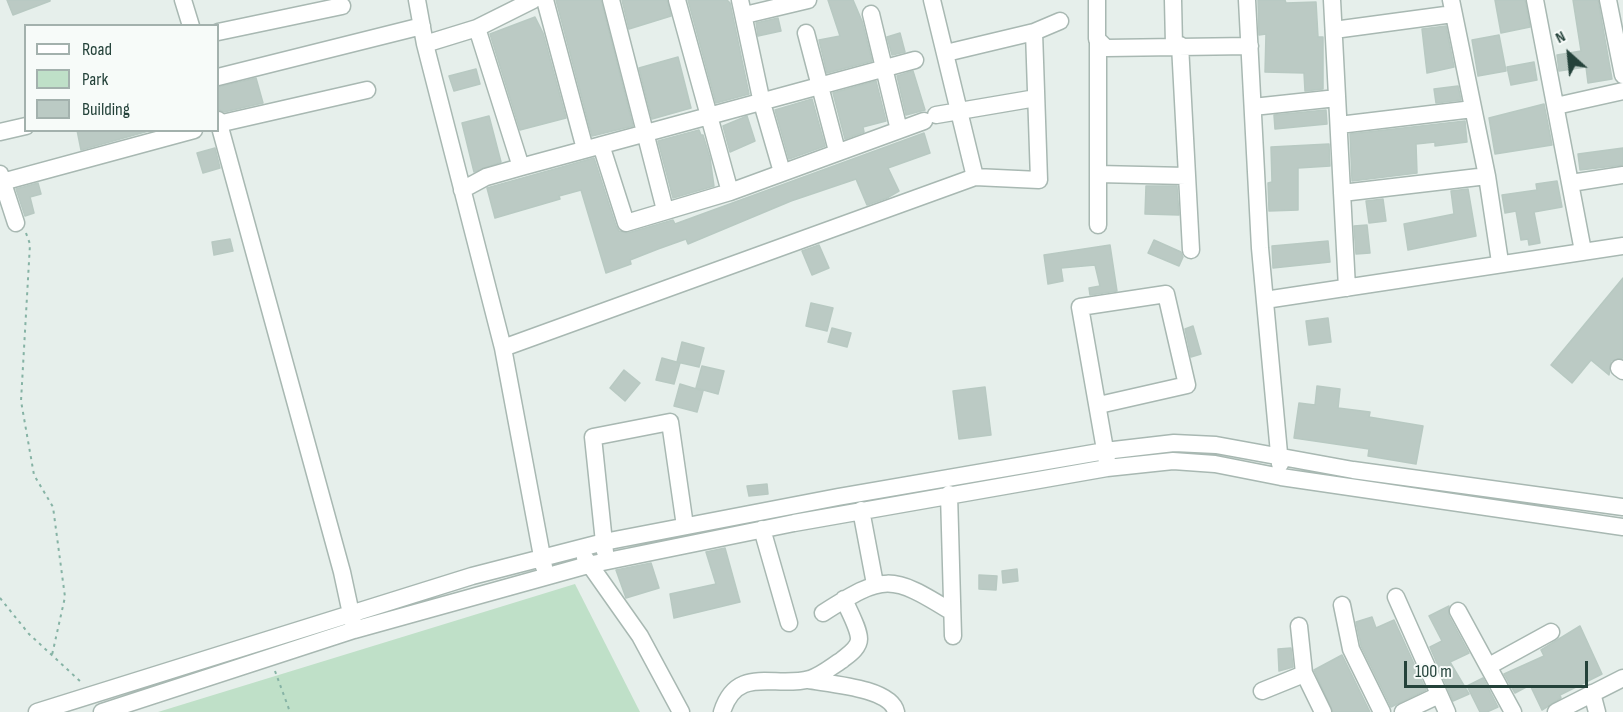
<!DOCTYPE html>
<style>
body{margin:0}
#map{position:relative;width:1623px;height:712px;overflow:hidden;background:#e6efeb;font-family:"Sofia Sans Condensed",sans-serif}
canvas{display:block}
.legend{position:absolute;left:24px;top:24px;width:195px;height:108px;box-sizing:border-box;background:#f7fbf9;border:2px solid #a3b1ad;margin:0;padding:8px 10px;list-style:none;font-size:18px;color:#24423a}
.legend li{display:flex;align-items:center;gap:12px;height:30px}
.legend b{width:30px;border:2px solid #a3b1ad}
.north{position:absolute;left:1539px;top:24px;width:60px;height:60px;-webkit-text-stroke:4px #f7fbf9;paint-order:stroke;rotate:333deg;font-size:16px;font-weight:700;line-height:24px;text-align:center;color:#24423a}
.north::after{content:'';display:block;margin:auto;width:21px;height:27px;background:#24423a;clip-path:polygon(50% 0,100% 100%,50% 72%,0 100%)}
.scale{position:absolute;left:1404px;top:661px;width:184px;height:27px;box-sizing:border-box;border:3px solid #24423a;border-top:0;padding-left:8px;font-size:18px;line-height:21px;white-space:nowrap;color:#24423a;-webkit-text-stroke:4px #f7fbf9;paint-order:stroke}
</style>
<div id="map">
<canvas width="1623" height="712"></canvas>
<ul class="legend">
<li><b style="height:8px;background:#fff"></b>Road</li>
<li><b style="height:16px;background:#bfe0c8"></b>Park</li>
<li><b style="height:16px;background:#bbcac4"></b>Building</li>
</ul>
<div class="north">N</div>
<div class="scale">100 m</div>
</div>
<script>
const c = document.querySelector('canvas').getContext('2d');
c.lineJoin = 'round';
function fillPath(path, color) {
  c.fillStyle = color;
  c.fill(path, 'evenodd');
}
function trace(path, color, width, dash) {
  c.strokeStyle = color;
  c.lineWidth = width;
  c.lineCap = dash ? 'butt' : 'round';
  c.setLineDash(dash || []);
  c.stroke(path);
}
const green = new Path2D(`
 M 575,584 L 640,712 L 158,712 Z`);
const building = new Path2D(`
 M 7,0 L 50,0 L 50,1 L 13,15 Z
 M 556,0 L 601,0 L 633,126 L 592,136 Z
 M 622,0 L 667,0 L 671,16 L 629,29 Z
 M 688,0 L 727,0 L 730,3 L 749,94 L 716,103 Z
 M 828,0 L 853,0 L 862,21 L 872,61 L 827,73 L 819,40 L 840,36 Z
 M 1258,0 L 1285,0 L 1286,3 L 1316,2 L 1318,37 L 1323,37 L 1323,89 L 1305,91 L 1304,73 L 1265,72 L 1266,34 L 1259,35 Z
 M 1495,0 L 1525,0 L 1530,27 L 1501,33 Z
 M 1573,0 L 1598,0 L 1612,79 L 1588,83 L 1586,67 L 1559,71 L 1557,55 L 1581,51 Z
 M 535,17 L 543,33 L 566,118 L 520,130 L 490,34 Z
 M 778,18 L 781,31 L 758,36 L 756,23 Z
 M 1446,26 L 1454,67 L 1427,73 L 1422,29 Z
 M 900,33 L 905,52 L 892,55 L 887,37 Z
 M 1499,35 L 1506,71 L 1478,76 L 1472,40 Z
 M 678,57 L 691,108 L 652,119 L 639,68 Z
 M 1534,62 L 1537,80 L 1511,85 L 1507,67 Z
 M 476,69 L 480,84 L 454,91 L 449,76 Z
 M 913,71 L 925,110 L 906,115 L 897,76 Z
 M 256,78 L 263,103 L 224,112 L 219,110 L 218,87 Z
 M 876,81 L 886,121 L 863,127 L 864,132 L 845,139 L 833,93 Z
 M 1458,86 L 1461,100 L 1436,103 L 1434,89 Z
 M 812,99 L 825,146 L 789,159 L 775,110 Z
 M 1544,104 L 1552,145 L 1495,154 L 1489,118 Z
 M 1326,110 L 1327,124 L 1275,129 L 1274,115 Z
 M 489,116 L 501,162 L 474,172 L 462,123 Z
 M 747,116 L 755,141 L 730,152 L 723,126 Z
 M 1465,121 L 1467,142 L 1435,146 L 1435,142 L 1416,144 L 1417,173 L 1352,181 L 1350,134 Z
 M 77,130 L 152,130 L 81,150 Z
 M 699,130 L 701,135 L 703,135 L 710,158 L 714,186 L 673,198 L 658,141 Z
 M 924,133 L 930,153 L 888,168 L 899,191 L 887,198 L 867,205 L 856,179 L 791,201 L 688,244 L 686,239 L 658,249 L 630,260 L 631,264 L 606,273 L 581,190 L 559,196 L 560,199 L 495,218 L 487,188 L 594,158 L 616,226 L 619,231 L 628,233 L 673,220 L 675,224 Z
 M 1329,144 L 1330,166 L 1298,168 L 1298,210 L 1269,211 L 1268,183 L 1272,182 L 1271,147 Z
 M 215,148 L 220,168 L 203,173 L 197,153 Z
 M 1623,148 L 1623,165 L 1580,170 L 1578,154 Z
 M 1557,181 L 1562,207 L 1534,212 L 1540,243 L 1529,245 L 1528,239 L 1521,240 L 1516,211 L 1505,213 L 1502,195 L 1537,190 L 1536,184 Z
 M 38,183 L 41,194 L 30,197 L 34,213 L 25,216 L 16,189 Z
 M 1146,186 L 1177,186 L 1179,215 L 1145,214 Z
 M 1468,189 L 1476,236 L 1408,250 L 1404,224 L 1454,214 L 1451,191 Z
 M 1383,199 L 1386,221 L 1369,223 L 1366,201 Z
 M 1367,225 L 1370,253 L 1356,254 L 1354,226 Z
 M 230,239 L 233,251 L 214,255 L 212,242 Z
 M 1154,240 L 1181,252 L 1183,257 L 1179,266 L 1148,253 Z
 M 1328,241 L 1330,262 L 1273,268 L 1272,246 Z
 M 819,245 L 829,268 L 812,275 L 802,251 Z
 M 1110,245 L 1117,291 L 1090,295 L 1089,288 L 1100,286 L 1095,265 L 1061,268 L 1063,281 L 1048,284 L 1044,255 Z
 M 1623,278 L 1623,358 L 1611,361 L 1609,375 L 1591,360 L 1572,383 L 1551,365 Z
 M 811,303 L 833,308 L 827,331 L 806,326 Z
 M 1328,318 L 1331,342 L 1309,345 L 1306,321 Z
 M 1193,326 L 1201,354 L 1191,357 L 1185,329 Z
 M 832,328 L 851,333 L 847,347 L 828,342 Z
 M 682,342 L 704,348 L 699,367 L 677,362 Z
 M 662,358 L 680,363 L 674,384 L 656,380 Z
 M 702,366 L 724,371 L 718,394 L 696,388 Z
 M 624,370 L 640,383 L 625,401 L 610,388 Z
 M 680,384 L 703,391 L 697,412 L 674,406 Z
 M 1317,386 L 1340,389 L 1338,408 L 1370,412 L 1369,417 L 1423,426 L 1416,464 L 1368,456 L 1369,449 L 1294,438 L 1299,403 L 1315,405 Z
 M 985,387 L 991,435 L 959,439 L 953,391 Z
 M 767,484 L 768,494 L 749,496 L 747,486 Z
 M 725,548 L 740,602 L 674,618 L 670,594 L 716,584 L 706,552 Z
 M 651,563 L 659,588 L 626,598 L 616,570 Z
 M 1017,569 L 1018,581 L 1003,583 L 1002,571 Z
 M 979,575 L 997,576 L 996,590 L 979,589 Z
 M 1449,606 L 1449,616 L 1469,653 L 1450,662 L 1469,694 L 1453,701 L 1430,647 L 1442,641 L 1429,616 Z
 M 1372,617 L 1376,628 L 1394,620 L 1426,690 L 1391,707 L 1361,646 L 1356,622 Z
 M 1580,626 L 1602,674 L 1560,695 L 1561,698 L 1542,710 L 1530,685 L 1515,693 L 1504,674 L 1544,656 L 1541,650 Z
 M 1291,648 L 1293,667 L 1279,671 L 1278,649 Z
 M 1342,655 L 1370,712 L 1333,712 L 1314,670 Z
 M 1483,678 L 1498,707 L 1487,712 L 1480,712 L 1467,686 Z`);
const path = new Path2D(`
 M 26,233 L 30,244 L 21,401 L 34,475 L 53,507 L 65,597 L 52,655
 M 0,598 L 29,634 L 81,682
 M 275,671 L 290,712`);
const minor = new Path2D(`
 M 183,0 L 191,26
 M 417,0 L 425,44 L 503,348 L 544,567
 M 545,0 L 585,149
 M 611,0 L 665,210
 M 677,0 L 730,192
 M 740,0 L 762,103 L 782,172
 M 932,0 L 975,177
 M 1097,0 L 1097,39 L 1106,48 L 1250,46
 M 1173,0 L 1174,45
 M 1247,0 L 1260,248 L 1280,464
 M 1332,0 L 1347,288
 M 1451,0 L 1487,176 L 1500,262
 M 1535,0 L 1583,251
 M 1608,0 L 1623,75
 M 871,14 L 899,130
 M 745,15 L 808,0
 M 477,28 L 521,167
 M 1334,30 L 1453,14
 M 218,32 L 342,6
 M 806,33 L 837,151
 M 425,44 L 477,28 L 533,0
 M 1180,45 L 1191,250
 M 946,53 L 1034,32 L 1060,21
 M 218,77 L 422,26
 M 1556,106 L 1623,91
 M 1253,107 L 1337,98
 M 936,115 L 1036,98
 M 218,120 L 342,572 L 353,623
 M 218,124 L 367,90
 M 1339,125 L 1473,109
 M 0,132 L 26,126
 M 601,145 L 626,223 L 730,192 L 924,121
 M 0,174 L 16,223
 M 1098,174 L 1186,176
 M 2,182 L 194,130
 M 1571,183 L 1623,175
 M 462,190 L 486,177 L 521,167 L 915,60
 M 1342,193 L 1487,176
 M 1098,225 L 1098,43
 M 1265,300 L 1623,246
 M 503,348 L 975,177 L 1039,180 L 1034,32
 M 1619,368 L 1623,371
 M 1099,405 L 1187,385 L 1166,294 L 1080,307 L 1107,461
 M 949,494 L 953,636
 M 861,510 L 875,584
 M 762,529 L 789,623
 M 605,552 L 593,437 L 670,422 L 685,526
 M 585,558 L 640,636 L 681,712
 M 1396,597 L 1447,712
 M 1342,605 L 1351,649 L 1382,712
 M 1458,611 L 1513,712
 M 823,613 C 884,574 891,574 952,612
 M 1299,626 L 1304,673 L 1323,712
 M 1489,666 L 1551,632
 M 808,680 C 830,684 891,688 896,712
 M 1262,691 L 1304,674
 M 1592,693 L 1597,712
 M 37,712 L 472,576 L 604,542 L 838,497 L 1105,451 L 1174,443 L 1216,445 L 1353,470 L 1623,507
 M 102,712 L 354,630 L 588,565 L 794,523 L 1107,468 L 1173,461 L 1215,464 L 1281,477 L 1623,527
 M 722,712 C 737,664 775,689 810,679 C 822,675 831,667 842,660 C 848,655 859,648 859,639 C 859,628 848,610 844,599
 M 1403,712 L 1439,695
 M 1556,712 L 1623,678`);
fillPath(green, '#bfe0c8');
fillPath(building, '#bbcac4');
trace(building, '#b8c9c2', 1.5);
trace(minor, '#a8b8b2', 19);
trace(path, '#86b3a5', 2, [3, 4.5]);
trace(minor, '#fff', 16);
</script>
